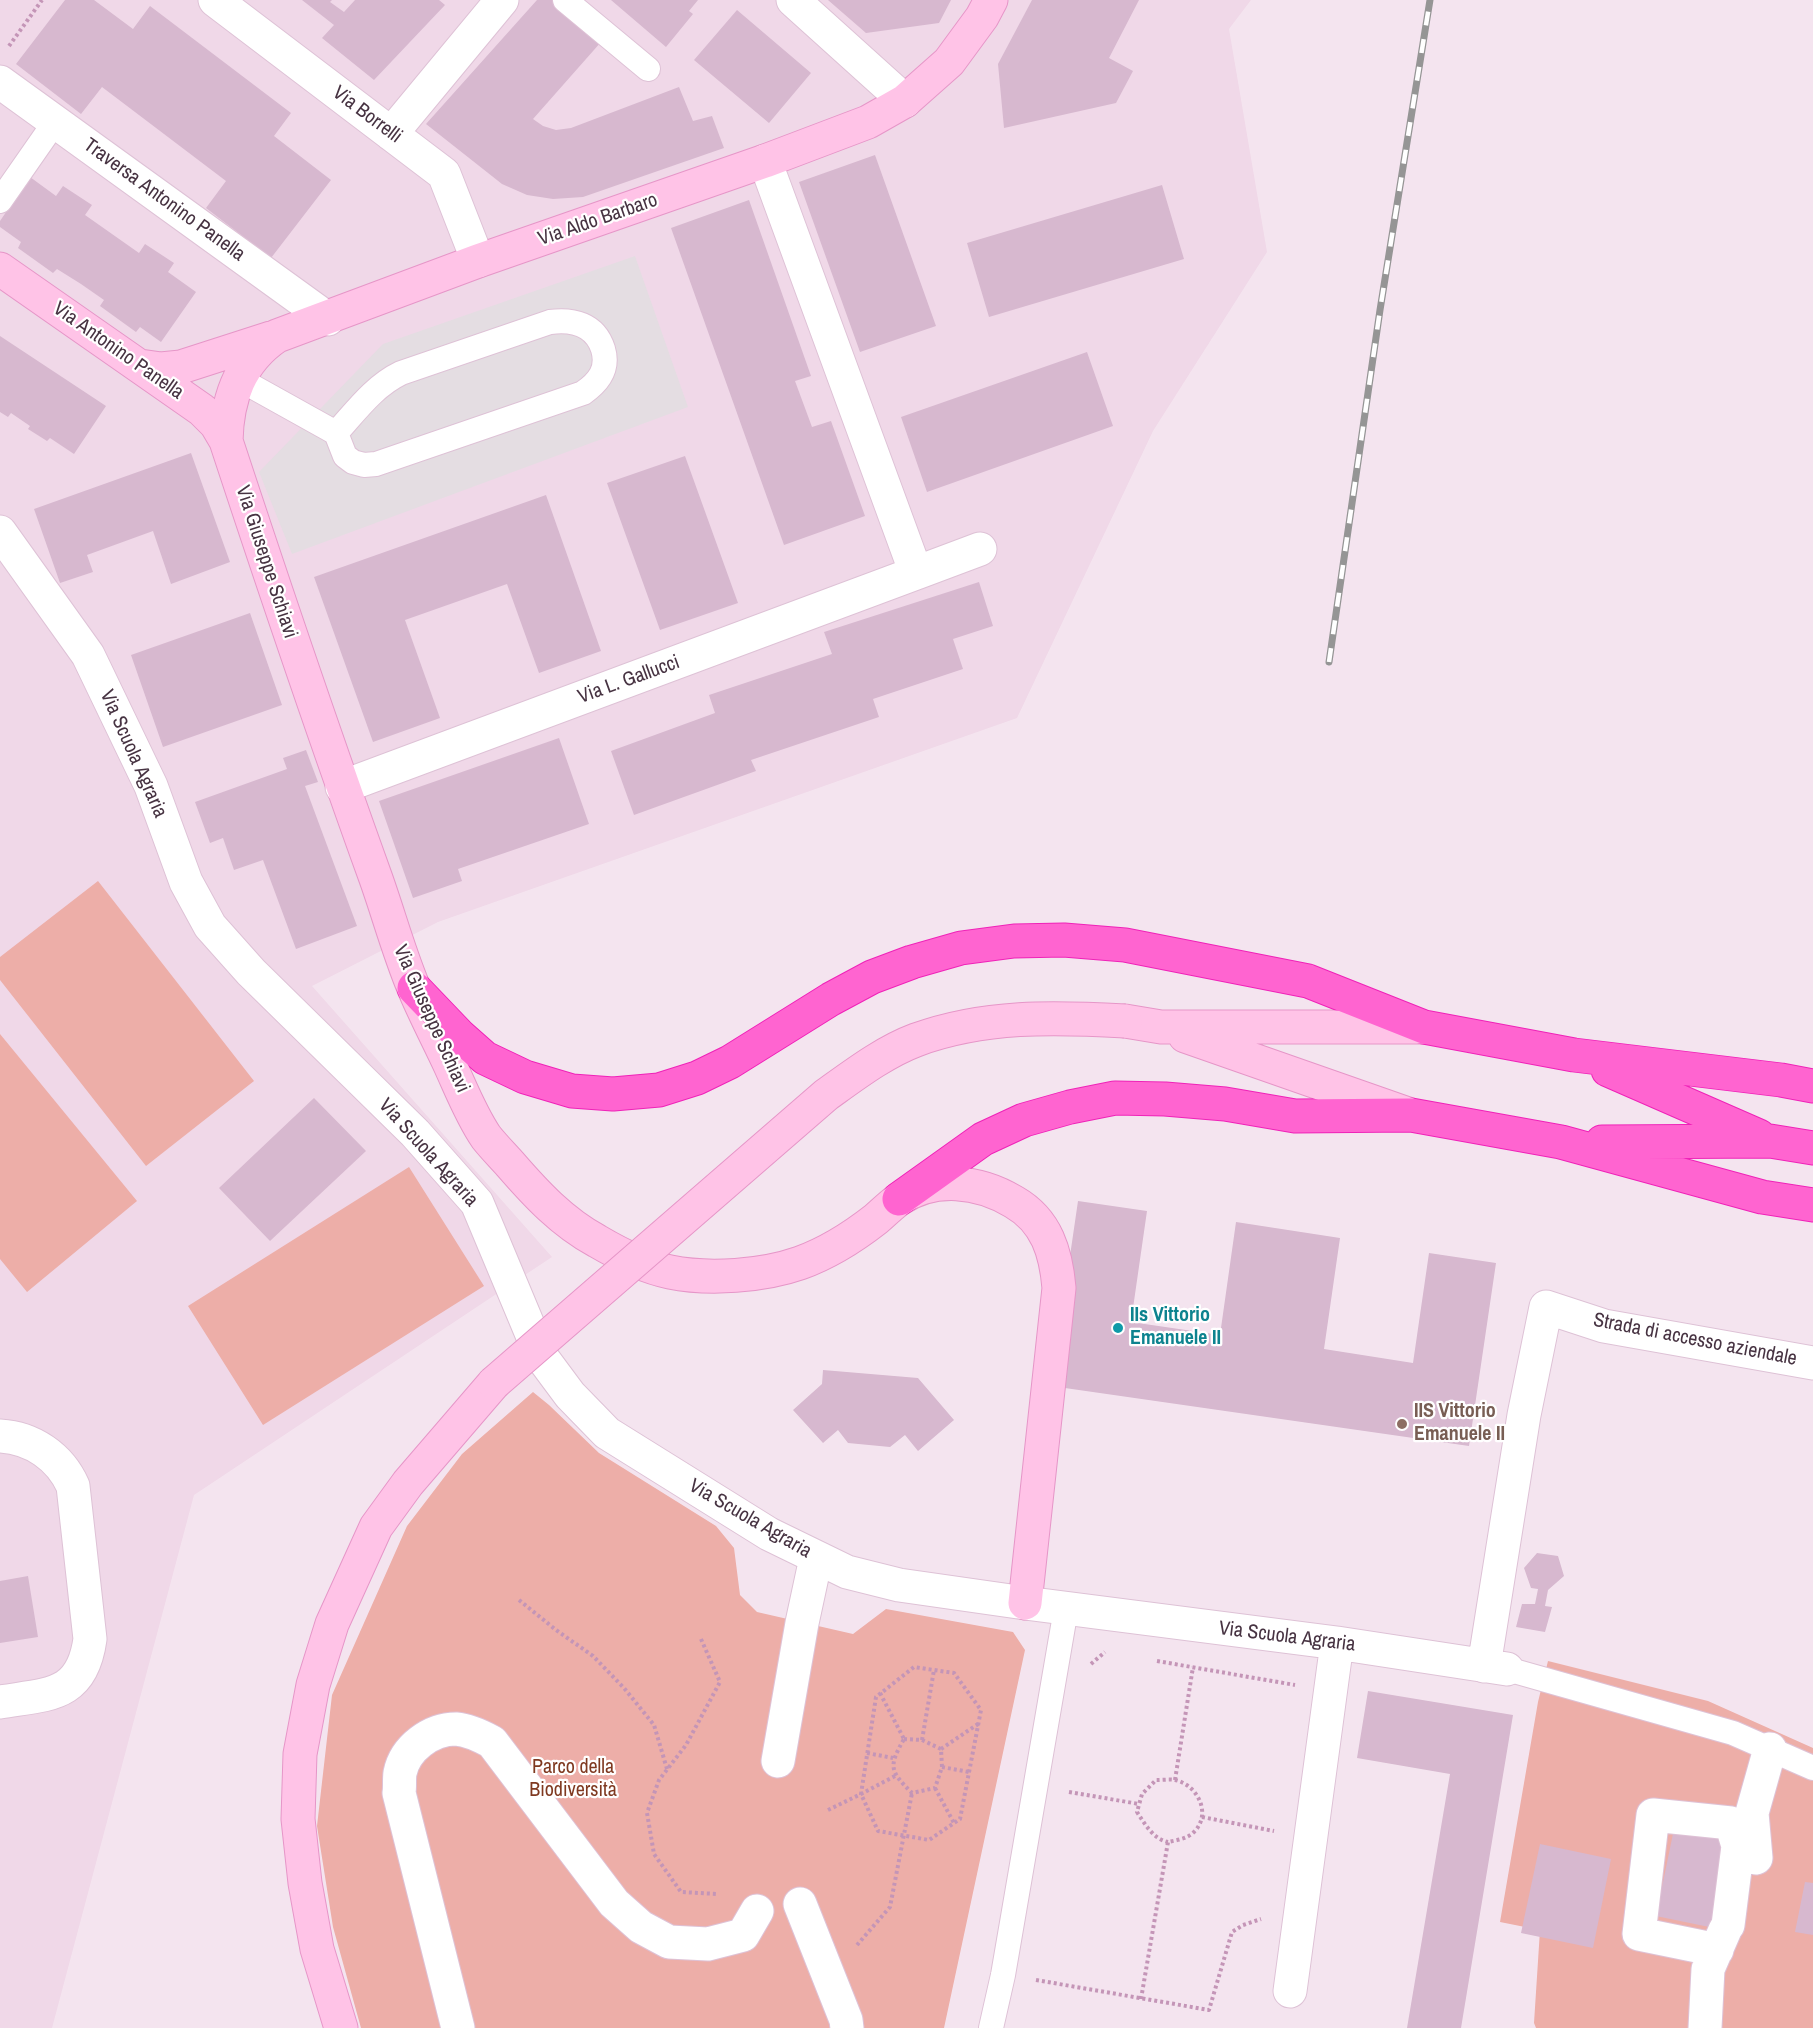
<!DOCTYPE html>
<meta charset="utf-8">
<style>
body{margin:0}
canvas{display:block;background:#f4e4ef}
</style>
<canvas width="1813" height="2028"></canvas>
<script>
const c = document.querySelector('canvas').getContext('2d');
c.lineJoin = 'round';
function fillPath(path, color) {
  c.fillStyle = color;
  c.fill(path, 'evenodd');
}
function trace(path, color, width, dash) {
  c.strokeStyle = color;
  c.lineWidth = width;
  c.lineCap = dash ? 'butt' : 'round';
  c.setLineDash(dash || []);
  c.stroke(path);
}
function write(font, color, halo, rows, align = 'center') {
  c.font = font + ' "Archivo Narrow",sans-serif';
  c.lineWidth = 4.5;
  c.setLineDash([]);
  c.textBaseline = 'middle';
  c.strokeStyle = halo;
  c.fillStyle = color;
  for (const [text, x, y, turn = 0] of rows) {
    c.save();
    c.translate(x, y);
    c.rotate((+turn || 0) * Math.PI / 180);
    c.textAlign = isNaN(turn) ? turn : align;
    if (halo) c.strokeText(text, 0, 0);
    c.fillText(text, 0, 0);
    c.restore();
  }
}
const residential = new Path2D(`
 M 0,0 L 1251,0 L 1229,29 L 1267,252 L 1153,431 L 1017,718 L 438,922 L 312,986 L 552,1257 L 194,1495 L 52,2028 L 0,2028 Z`);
const green = new Path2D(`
 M 98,881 L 254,1081 L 146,1166 L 0,980 L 0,957 Z
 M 0,1034 L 137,1201 L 27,1292 L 0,1259 Z
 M 409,1167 L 484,1286 L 263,1425 L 188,1306 Z
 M 533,1392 L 549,1405 L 599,1453 L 716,1526 L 734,1548 L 740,1595 L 757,1612 L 853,1634 L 886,1609 L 1013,1632 L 1025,1650 L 944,2028 L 361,2028 L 333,1927 L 317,1826 L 332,1695 L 407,1526 L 462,1454 Z
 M 1548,1661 L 1708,1701 L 1813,1748 L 1813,2028 L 1536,2028 L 1534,2023 L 1540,1930 L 1500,1922 L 1538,1702 Z`);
const parking = new Path2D(`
 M 635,256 L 688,407 L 292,554 L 259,472 L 383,344 Z`);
const building = new Path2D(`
 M 65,0 L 94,0 L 133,29 L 150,6 L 291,113 L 274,136 L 331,180 L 271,258 L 206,208 L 226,181 L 102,87 L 81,114 L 16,64 Z
 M 302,0 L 332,0 L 330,2 L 344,12 L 355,0 L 439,0 L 445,5 L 374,80 L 322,38 L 334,25 Z
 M 537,0 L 554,0 L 601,42 L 533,119 L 543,126 L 556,130 L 571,128 L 679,87 L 693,121 L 712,116 L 724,148 L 583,197 L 553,199 L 527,195 L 502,184 L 426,124 Z
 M 611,0 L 698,0 L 689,11 L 693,14 L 666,47 Z
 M 828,0 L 951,0 L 939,23 L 866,33 Z
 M 1032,0 L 1139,0 L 1109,58 L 1133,71 L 1116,103 L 1004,128 L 998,64 Z
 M 737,10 L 811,73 L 769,123 L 694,60 Z
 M 875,155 L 936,326 L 860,352 L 799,182 Z
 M 30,177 L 56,196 L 63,186 L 92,205 L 85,215 L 139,253 L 145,244 L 174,263 L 168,272 L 196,292 L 161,342 L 140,327 L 136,332 L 100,306 L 104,300 L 81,284 L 57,269 L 53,273 L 18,248 L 21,242 L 0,227 L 0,221 Z
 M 1162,185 L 1184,259 L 989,317 L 967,243 Z
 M 749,200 L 811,376 L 795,381 L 812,427 L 831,421 L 865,516 L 784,545 L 671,228 Z
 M 0,336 L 106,406 L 74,454 L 50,438 L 47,441 L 28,429 L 30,426 L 11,413 L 8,417 L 0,412 Z
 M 1087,352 L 1113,426 L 927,492 L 901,417 Z
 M 191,453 L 230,562 L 171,584 L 153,531 L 87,555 L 93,572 L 60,583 L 34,509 Z
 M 685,456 L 738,603 L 660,630 L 607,483 Z
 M 546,495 L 601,651 L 539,673 L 507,584 L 405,620 L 440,718 L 373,742 L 314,577 Z
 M 979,582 L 993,626 L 953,639 L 963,669 L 873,699 L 879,717 L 751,760 L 756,771 L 634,815 L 611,751 L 715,713 L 709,695 L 832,654 L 824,632 Z
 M 250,613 L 282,705 L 163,747 L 131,655 Z
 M 559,738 L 589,824 L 458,869 L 462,881 L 413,898 L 379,801 Z
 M 306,750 L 318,782 L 305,786 L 357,926 L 296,949 L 263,860 L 234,870 L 223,838 L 210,843 L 195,802 L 287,769 L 283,758 Z
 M 314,1098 L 366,1151 L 270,1241 L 219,1188 Z
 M 1078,1201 L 1147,1211 L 1131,1322 L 1220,1335 L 1236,1222 L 1340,1238 L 1324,1349 L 1413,1363 L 1429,1253 L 1496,1263 L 1469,1446 L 1051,1386 Z
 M 823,1370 L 918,1378 L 954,1420 L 918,1451 L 905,1435 L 890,1447 L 848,1443 L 838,1430 L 823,1443 L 793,1410 L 822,1384 Z
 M 1537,1553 L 1558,1556 L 1564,1576 L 1548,1590 L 1545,1606 L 1552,1607 L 1545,1632 L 1516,1627 L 1522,1604 L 1535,1604 L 1538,1589 L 1531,1588 L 1524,1568 Z
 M 28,1576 L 38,1637 L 0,1643 L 0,1581 Z
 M 1368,1691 L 1513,1715 L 1461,2028 L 1407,2028 L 1450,1774 L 1357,1758 Z
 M 1675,1824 L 1733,1836 L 1714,1928 L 1656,1916 Z
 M 1540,1844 L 1611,1859 L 1593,1948 L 1521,1933 Z
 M 1805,1882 L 1813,1883 L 1813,1935 L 1795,1932 Z`);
const path = new Path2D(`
 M 9,46 L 42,0
 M 519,1600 L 556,1630 L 593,1656 L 624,1688 L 654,1725 L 667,1769
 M 701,1639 L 720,1682 L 686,1745 L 659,1780 L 647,1813 L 654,1854 L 681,1892 L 718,1894
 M 1157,1661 L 1295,1685
 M 1091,1664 L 1105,1652
 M 880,1693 L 904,1739
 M 904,1739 L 922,1740 L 941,1749 L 942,1767 L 935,1788 L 912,1793 C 890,1771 888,1767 904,1739 Z
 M 922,1740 L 934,1670
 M 941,1749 L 978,1724
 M 867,1753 L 893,1758
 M 942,1767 L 969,1772
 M 1175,1780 L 1193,1667
 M 935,1788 L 954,1823
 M 1069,1792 L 1139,1804
 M 828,1810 L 861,1794 L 876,1697 L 914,1667 L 954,1673 L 981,1710 L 960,1819 L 929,1840 L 878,1831 L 861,1794 L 895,1776
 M 1202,1817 L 1274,1831
 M 857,1945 L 890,1907 L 912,1793
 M 1036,1980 L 1209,2010 L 1232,1932 L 1243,1925 L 1261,1919
 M 1141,1999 L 1168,1842 C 1177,1840 1187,1839 1194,1832 C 1212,1814 1198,1785 1175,1780 C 1170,1779 1162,1780 1156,1780 L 1142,1794 L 1137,1812 C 1145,1824 1153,1839 1168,1842`);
const lane = new Path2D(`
 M 565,0 L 648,69
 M 0,201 L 55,122
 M 239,379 L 336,433 L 345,456 L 353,462 L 364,465 L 376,464 L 583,393 C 599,382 609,369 603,349 C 595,324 573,319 550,322 L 401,373 C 374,386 356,411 336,433
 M 1507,1669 L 1733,1733 L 1813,1768
 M 991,2028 L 1003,1975 L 1066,1609`);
const street = new Path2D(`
 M 215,0 L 444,174 L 478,261
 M 793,0 L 905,101
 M 0,82 L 328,319
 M 391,134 L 502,0
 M 0,532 L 88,655 L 151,786 L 186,882 L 210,926 L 251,972 L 415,1133 L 477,1203 L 541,1356 L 570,1395 L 607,1433 L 769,1534 L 847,1572 L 899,1585 L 1025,1603 L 1337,1643 L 1507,1669
 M 916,573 L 980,549
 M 342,787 L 916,573 L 765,161
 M 0,1436 C 33,1438 60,1457 73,1486 L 90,1639 C 82,1697 49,1694 0,1702
 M 1484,1666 L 1524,1415 L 1546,1307 L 1604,1326 L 1813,1363
 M 778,1761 L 802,1623 L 816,1558
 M 1756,1858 L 1752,1813 L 1770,1749
 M 800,1904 L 846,2020 L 847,2028
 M 1717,1950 L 1639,1934 L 1653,1815 L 1731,1823 L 1738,1846 L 1728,1925
 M 1290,1991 L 1337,1643
 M 458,2028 L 399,1793 C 400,1787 399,1779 400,1773 C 405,1748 431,1729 456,1729 C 469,1730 481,1736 492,1742 L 614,1903 L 641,1927 L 669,1942 L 708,1944 L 743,1935 L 757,1911
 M 1705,2028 L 1708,1969 L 1725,1930`);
const secondary = new Path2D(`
 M 0,269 L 202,410 L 216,424 L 226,441 C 274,587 323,732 375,876 C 388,912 398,950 413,986 C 424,1013 438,1039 450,1065 C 461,1089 471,1115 486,1137 C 493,1146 502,1155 510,1164 C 536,1194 562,1222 597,1241 C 619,1254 645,1267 670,1272 C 709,1280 763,1276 800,1263 C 828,1253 853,1237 876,1219 C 883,1213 890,1206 898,1200 C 934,1175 979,1181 1014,1202 C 1047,1221 1056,1253 1059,1288 L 1025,1603
 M 140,366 L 161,369 L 181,367 L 271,338
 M 226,441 C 227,398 240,361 277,336 L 478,261 L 765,161 L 868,122 L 905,101 L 949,62 L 982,17 L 991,0
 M 1125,1021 L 1161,1027 L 1423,1027
 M 1185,1036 L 1408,1114
 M 341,2028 L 317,1949 L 305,1883 L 298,1819 L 300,1754 L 313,1685 L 332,1624 L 376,1527 L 408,1483 L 494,1383`);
const highway = new Path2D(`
 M 414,988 L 459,1035 L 485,1058 L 525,1077 L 572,1091 L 613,1094 L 659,1090 L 697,1078 L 730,1062 L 831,999 L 872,977 L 912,962 L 961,948 L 1014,941 L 1064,940 L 1125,945 L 1308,981 L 1424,1027 L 1574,1055 L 1781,1080 L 1813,1086
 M 1608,1070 L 1759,1136
 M 1602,1142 L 1770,1141 L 1813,1148
 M 899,1199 L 983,1139 L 1024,1120 L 1070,1107 L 1115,1098 L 1165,1099 L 1225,1104 L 1295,1116 L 1411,1115 L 1561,1142 L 1762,1197 L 1813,1205`);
const rail = new Path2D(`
 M 1329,662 L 1380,310 L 1430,0`);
const secondaryBridge = new Path2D(`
 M 494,1383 L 826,1095 C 854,1075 884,1052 916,1040 C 984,1015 1054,1017 1125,1021`);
const markers = [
 [1118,1328,6,"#0f9aa8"],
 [1402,1424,6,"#8d6e63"]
];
const streetNames = [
 ["Via Borrelli",367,115,37],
 ["Traversa Antonino Panella",164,200,36],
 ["Via Aldo Barbaro",598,220,-19],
 ["Via Antonino Panella",118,351,35],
 ["Via Giuseppe Schiavi",266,562,72],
 ["Via L. Gallucci",629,680,-20],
 ["Via Scuola Agraria",133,754,66],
 ["Via Giuseppe Schiavi",431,1019,66],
 ["Via Scuola Agraria",428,1153,48],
 ["Strada di accesso aziendale",1695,1340,11],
 ["Via Scuola Agraria",750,1519,30],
 ["Via Scuola Agraria",1287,1637,7]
];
const cultureNames = [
 ["IIs Vittorio",1130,1316],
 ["Emanuele II",1130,1339]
];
const educationNames = [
 ["IIS Vittorio",1414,1412],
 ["Emanuele II",1414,1435]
];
const parkNames = [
 ["Parco della",573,1768],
 ["Biodiversità",573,1791]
];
fillPath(residential, '#f0d8e8');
fillPath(green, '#edaea8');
fillPath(parking, '#e4dde2');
fillPath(building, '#d7b8cf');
trace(lane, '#dec2d6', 26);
trace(street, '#dec2d6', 35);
trace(secondary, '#e696c8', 35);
trace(highway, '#ef23b8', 35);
trace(path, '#c495b7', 4, [3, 3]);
trace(lane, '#fff', 24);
trace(street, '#fff', 33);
trace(secondary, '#ffc3e7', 33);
trace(highway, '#ff64d0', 33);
trace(rail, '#959595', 7);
trace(rail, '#fff', 4.5, [14]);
trace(secondaryBridge, '#e696c8', 35, []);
trace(secondaryBridge, '#ffc3e7', 33);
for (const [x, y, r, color] of markers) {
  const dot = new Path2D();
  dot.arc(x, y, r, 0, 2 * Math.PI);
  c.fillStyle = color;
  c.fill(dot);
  trace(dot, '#fff', 2);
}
write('20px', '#473342', '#fff', streetNames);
write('bold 20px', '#0d838f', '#fff', cultureNames, 'left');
write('bold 20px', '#785e54', '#fff', educationNames, 'left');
write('20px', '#7f3920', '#fff', parkNames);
</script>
